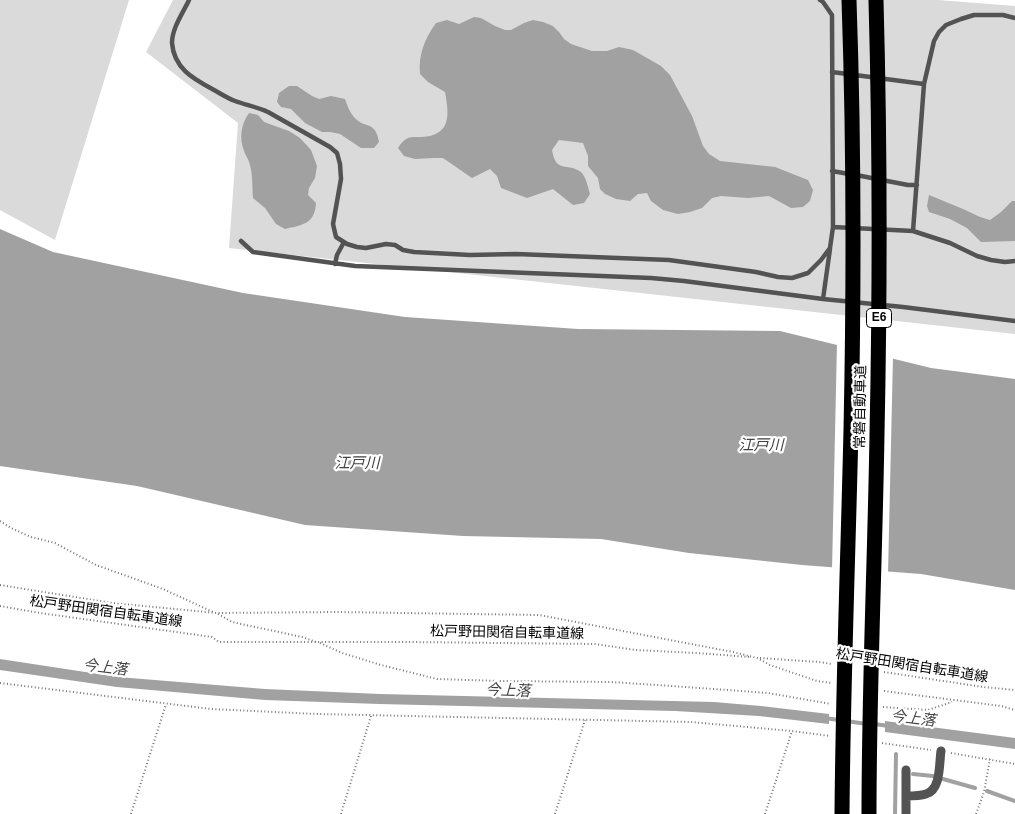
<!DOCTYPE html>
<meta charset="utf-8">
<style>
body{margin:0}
canvas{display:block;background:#fff}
</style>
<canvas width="1015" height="814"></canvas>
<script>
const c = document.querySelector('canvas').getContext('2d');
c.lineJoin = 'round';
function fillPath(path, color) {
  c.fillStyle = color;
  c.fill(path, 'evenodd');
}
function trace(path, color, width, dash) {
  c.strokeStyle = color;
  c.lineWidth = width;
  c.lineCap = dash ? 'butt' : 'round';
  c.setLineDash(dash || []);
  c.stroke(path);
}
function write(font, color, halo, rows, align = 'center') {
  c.font = font + ' Arial,"Noto Sans JP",sans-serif';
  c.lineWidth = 4.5;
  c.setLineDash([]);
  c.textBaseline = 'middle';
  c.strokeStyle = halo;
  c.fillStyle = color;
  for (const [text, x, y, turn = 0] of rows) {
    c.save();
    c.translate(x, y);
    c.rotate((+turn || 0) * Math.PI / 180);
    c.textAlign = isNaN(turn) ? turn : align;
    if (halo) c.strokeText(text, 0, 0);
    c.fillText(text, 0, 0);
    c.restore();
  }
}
const green = new Path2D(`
 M 0,0 L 129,0 L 55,240 L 0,210 Z
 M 173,0 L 938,0 L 1015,6 L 1015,334 L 229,248 L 238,123 L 146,52 Z`);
const water = new Path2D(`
 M 474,17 L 481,18 L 495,26 L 505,30 L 511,30 L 524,23 L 533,20 L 543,22 L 553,26 L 559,32 L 564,39 L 571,44 L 592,51 L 607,51 L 619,47 L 633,50 L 661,66 L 670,75 L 692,116 L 703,146 L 709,154 L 720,161 L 775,167 L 808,180 L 813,190 L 810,201 L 803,207 L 791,208 L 769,196 L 748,198 L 721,196 L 712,198 L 702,208 L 690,212 L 678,214 L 663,210 L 651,201 L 647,193 L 638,194 L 630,201 L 616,199 L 605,194 L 600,189 L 598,178 L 588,166 L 588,156 L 583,143 L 559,140 L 552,150 C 556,174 567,162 581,172 C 586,177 588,187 590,194 L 584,203 L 573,205 L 553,189 L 527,198 L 501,188 L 497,176 L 490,169 L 472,178 L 443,158 L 433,158 L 415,159 L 404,156 L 398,148 C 406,136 409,137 422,137 C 452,135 449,114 445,92 L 428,82 L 420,74 C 418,55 425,38 436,23 L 447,20 L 459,24 Z
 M 289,86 L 297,86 L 312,96 L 319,99 L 331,96 L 345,99 C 347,105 350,113 354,117 C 365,130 375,119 379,142 L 374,148 L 361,148 L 340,134 L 330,132 L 322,132 L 305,123 L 291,109 L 281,107 L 277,102 L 279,93 Z
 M 249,113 L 258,115 L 264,122 L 289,131 L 300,138 L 311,150 L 317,166 L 315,178 L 309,188 L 308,195 L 316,203 C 315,224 302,225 285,229 L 276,224 L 265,208 L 253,198 C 252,186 253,173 249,162 C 248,158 245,155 244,151 C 239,138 241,124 249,113 Z
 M 929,195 L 963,209 L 980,217 L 990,220 L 1001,212 L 1012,201 L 1015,201 L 1015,241 L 981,242 L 967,228 L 950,219 L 929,212 L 927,206 Z
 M 0,229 L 53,252 L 243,293 L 405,317 L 578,329 L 780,331 L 931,368 L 1015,379 L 1015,590 L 921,574 L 802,565 L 689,553 L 601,539 L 463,536 L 305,525 L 137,486 L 0,466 Z
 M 0,659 L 118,677 L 265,689 L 380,694 L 714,702 L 761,706 L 829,714 L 829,724 L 759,716 L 675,711 L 379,704 L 265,700 L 117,687 L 0,670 Z
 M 885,721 L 1015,738 L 1015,749 L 885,732 Z`);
const pier = new Path2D(`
 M 837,343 L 893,356 L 888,574 L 832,570 Z`);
const stream = new Path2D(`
 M 824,718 L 839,720
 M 846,721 L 867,724
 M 874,724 L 889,726
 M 913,774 L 933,776
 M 943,779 L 975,788
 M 987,791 L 1015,801
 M 895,814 L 896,754`);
const path = new Path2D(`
 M 0,521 L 11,528 L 31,537 L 55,543 L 96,565 L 163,589 L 213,612
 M 0,585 L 112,603 L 217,613 L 337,612 L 539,615 L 733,652 L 757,658 L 770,665 L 817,681 L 832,683
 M 0,606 L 40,613 L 212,637 L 219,642 L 407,642 L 595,644 L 636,650 L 696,653 L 750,657
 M 218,614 L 232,622 L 302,637 L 316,642
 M 320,643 L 342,653 L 381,665 L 437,679 L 500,681 L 610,682 L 657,685 L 768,693 L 831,704
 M 760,658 L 819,662 L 832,664
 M 884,672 L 983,687 L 1015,690
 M 0,683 L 211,709 L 317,714 L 691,722 L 792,731 L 830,736
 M 884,691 L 1001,706 L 1015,710
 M 883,707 L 928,710 L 952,702
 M 882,743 L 931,750
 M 951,753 L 1015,764
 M 131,814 L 166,704
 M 341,814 L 371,716
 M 555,814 L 585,720
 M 765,814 L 792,731
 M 976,814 L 984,792 L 990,759`);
const lane = new Path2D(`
 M 189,0 C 183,13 172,28 172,43 C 174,69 194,79 214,90 C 221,94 227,98 235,101 C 246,105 257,107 268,112 L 330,147 L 337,153 L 340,164 L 341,179 L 333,224 L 336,237 L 347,244 L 357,247 L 366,248 L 386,244 L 395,245 L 403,250 L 414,252 L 470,255 L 516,254 L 669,260 L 756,272 L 778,277 L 792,278 L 808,273 L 821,260 L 830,248 L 833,227 L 832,15 L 823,2 L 820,0
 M 832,72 L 924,84
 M 832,171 L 849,174
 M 856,175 L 908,185 L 917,185
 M 833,227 L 913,231 L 950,243 L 977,256 L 991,260 L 1005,262 L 1015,261
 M 913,231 L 924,84 L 934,41 L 939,32 L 946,25 L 961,19 L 974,15 L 1003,15 L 1015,18
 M 241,241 L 253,252 L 355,266 L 651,278 L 684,281 L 823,299
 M 830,249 L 823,299 L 903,307 L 1015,321
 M 335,264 L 337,255 L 344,242`);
const street = new Path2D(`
 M 906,796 L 906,770
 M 906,814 L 906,796 C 912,796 920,796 926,794 C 941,790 939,764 941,751`);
const highway = new Path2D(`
 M 842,814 C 843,686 848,558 851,430 C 854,286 854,143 849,0
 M 869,814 C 869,687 875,560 877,434 C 880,289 880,145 876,0`);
const shields = [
 [879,318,25]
];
const shieldNames = [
 ["E6",879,318]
];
const streetNames = [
 ["常磐自動車道",861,407,-89],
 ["松戸野田関宿自転車道線",106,612,8],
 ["松戸野田関宿自転車道線",507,633,1],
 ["松戸野田関宿自転車道線",912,666,9]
];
const waterNames = [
 ["江戸川",761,446],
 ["江戸川",357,464],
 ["今上落",105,668,7],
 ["今上落",508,691,2],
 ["今上落",913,719,7]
];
fillPath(green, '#dadada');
fillPath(water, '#a1a1a1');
fillPath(pier, '#fff');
trace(stream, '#a1a1a1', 4);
trace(path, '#757575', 2, [1, 2.5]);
trace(lane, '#535353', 4.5);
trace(street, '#535353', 9);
trace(highway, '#000', 15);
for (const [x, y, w] of shields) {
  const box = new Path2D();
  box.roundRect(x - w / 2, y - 9.5, w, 19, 4);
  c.fillStyle = '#fff';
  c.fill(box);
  trace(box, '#000', 1);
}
write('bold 12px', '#000', null, shieldNames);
write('14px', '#000', '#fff', streetNames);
write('italic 15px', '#424242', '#fff', waterNames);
</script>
